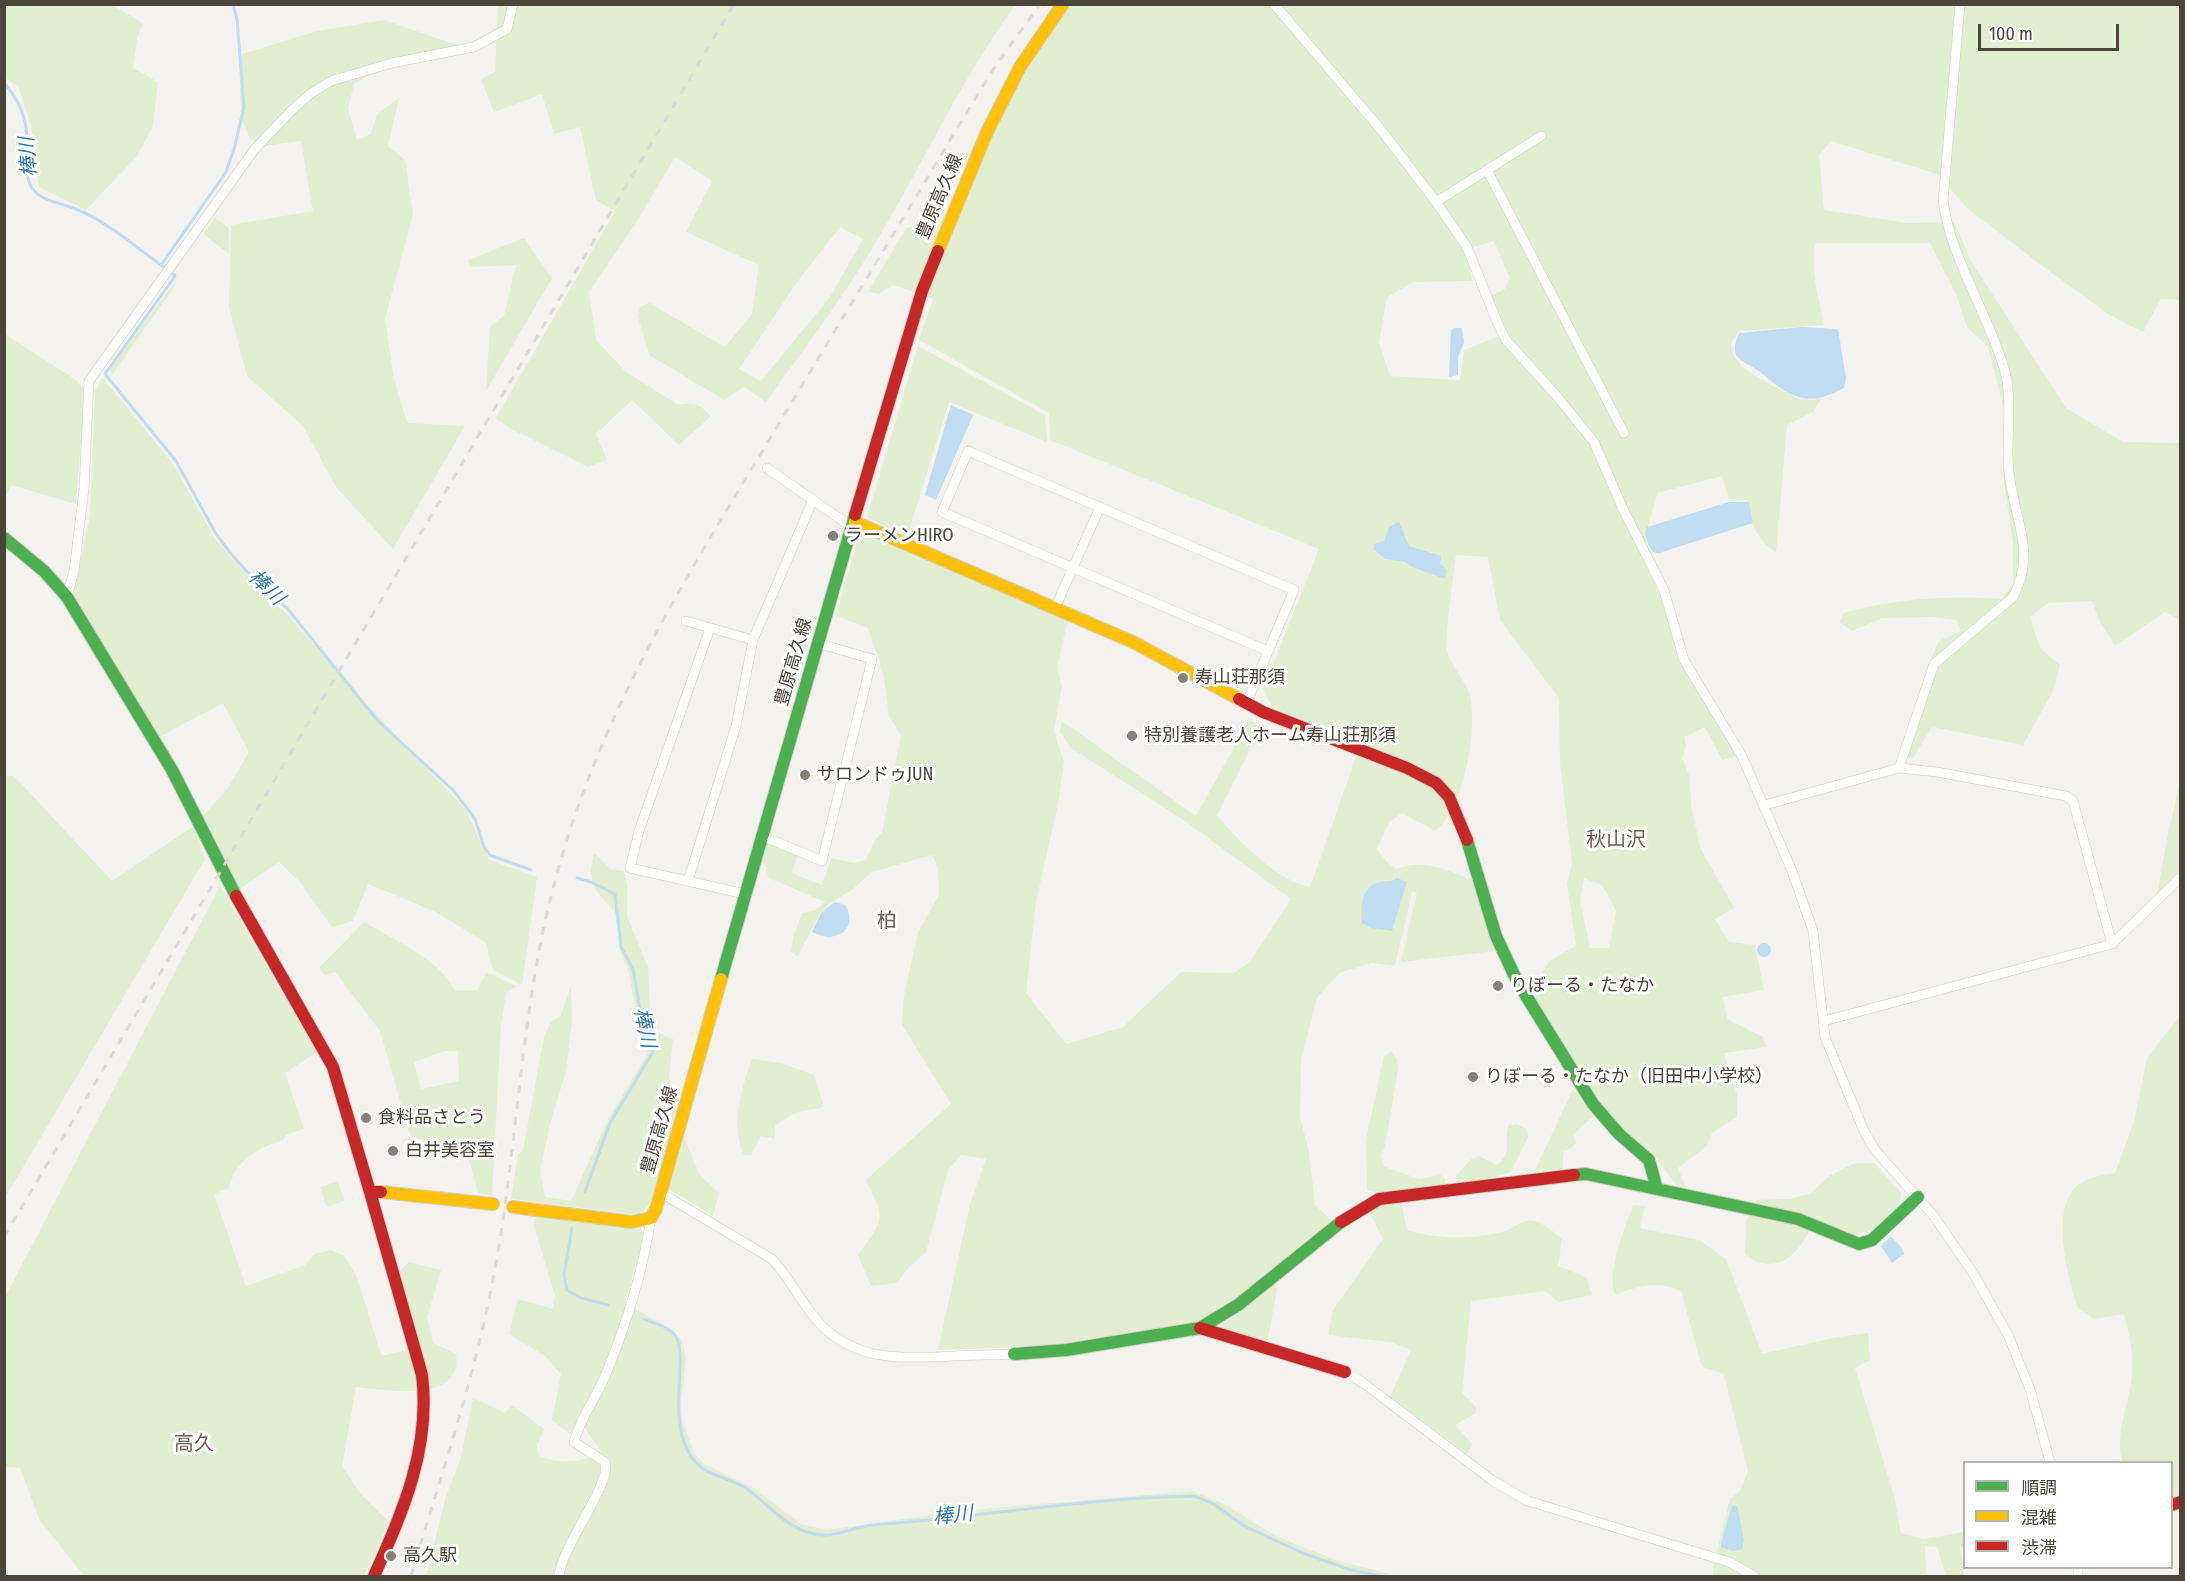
<!DOCTYPE html>
<meta charset="utf-8">
<style>
body{margin:0}
#map{position:relative;width:2185px;height:1581px;overflow:hidden;background:#f4f2ee;font-family:"Fira Sans Condensed","Noto Sans JP",sans-serif}
canvas{display:block}
.frame{position:absolute;inset:0;border:6px solid #4b4439;pointer-events:none}
.legend{position:absolute;left:1963px;top:1461px;width:210px;height:108px;box-sizing:border-box;background:#fff;border:2px solid #b7b4b0;margin:0;padding:8px 10px;list-style:none;font-size:18px;color:#4b4439}
.legend li{display:flex;align-items:center;gap:12px;height:30px}
.legend b{width:30px;border:2px solid #b7b4b0}
.scale{position:absolute;left:1978px;top:24px;width:141px;height:27px;box-sizing:border-box;border:3px solid #4b4439;border-top:0;padding-left:8px;font-size:18px;line-height:21px;white-space:nowrap;color:#4b4439;-webkit-text-stroke:4px #fff;paint-order:stroke}
</style>
<div id="map">
<canvas width="2185" height="1581"></canvas>
<div class="frame"></div>
<ul class="legend">
<li><b style="height:8px;background:#4caf50"></b>順調</li>
<li><b style="height:8px;background:#ffc107"></b>混雑</li>
<li><b style="height:8px;background:#c62828"></b>渋滞</li>
</ul>
<div class="scale">100 m</div>
</div>
<script>
const c = document.querySelector('canvas').getContext('2d');
c.lineJoin = 'round';
function fillPath(path, color) {
  c.fillStyle = color;
  c.fill(path, 'evenodd');
}
function trace(path, color, width, dash) {
  c.strokeStyle = color;
  c.lineWidth = width;
  c.lineCap = dash ? 'butt' : 'round';
  c.setLineDash(dash || []);
  c.stroke(path);
}
function write(font, color, halo, rows, align = 'center') {
  c.font = font + ' "Fira Sans Condensed","Noto Sans JP",sans-serif';
  c.lineWidth = 6;
  c.setLineDash([]);
  c.textBaseline = 'middle';
  c.strokeStyle = halo;
  c.fillStyle = color;
  for (const [text, x, y, turn = 0] of rows) {
    c.save();
    c.translate(x, y);
    c.rotate((+turn || 0) * Math.PI / 180);
    c.textAlign = isNaN(turn) ? turn : align;
    if (halo) c.strokeText(text, 0, 0);
    c.fillText(text, 0, 0);
    c.restore();
  }
}
const green = new Path2D(`
 M 4,5 L 112,5 L 143,23 L 137,38 L 133,68 L 158,82 L 153,126 L 137,156 L 86,210 L 39,187 L 31,125 L 18,86 L 5,78 Z
 M 498,5 L 1015,5 C 961,80 922,165 875,244 C 842,299 803,350 766,402 L 744,387 L 724,400 L 649,355 L 638,317 L 640,307 L 649,303 L 725,347 L 752,314 L 759,265 L 686,232 L 712,181 L 675,157 L 636,223 L 589,292 L 596,340 L 625,371 L 678,405 C 693,401 701,405 711,416 L 679,445 L 632,400 L 596,434 L 607,460 L 588,467 L 509,428 L 496,418 L 615,211 L 596,200 L 580,127 L 554,134 L 542,94 L 494,112 L 481,79 L 495,72 ZM 840,227 L 863,239 L 830,297 L 761,381 L 739,369 L 797,282 Z
 M 1069,5 L 2180,5 L 2180,300 L 2161,299 L 2143,332 L 2108,314 L 2041,265 L 1967,208 L 1937,174 L 1831,141 L 1819,155 L 1824,210 L 1908,223 L 1954,222 L 1971,261 L 2066,408 L 2123,442 L 2180,443 L 2180,620 L 2165,612 L 2115,646 L 2100,622 L 2092,601 L 2048,603 L 2030,617 L 2040,648 L 2060,665 L 2053,691 L 2023,745 L 1932,727 L 1913,758 L 1908,757 L 1927,668 L 1939,641 L 1961,631 L 1957,620 L 1932,617 L 1882,618 L 1852,631 L 1840,622 L 1844,613 C 1896,598 1948,595 2002,599 L 2013,584 L 2013,543 L 2003,475 L 2004,409 L 1988,347 L 1967,327 L 1956,294 L 1930,243 L 1815,243 C 1810,270 1819,299 1824,325 L 1739,331 L 1731,343 L 1733,354 L 1742,367 L 1764,381 L 1801,400 L 1821,399 L 1813,412 L 1787,425 L 1776,552 C 1756,540 1751,522 1746,500 L 1729,499 L 1722,476 L 1657,493 L 1647,531 L 1645,564 L 1664,603 L 1679,661 L 1718,722 L 1736,756 L 1722,760 L 1705,727 L 1684,737 L 1686,746 L 1682,758 L 1690,778 L 1691,805 L 1700,847 L 1734,908 L 1715,919 L 1729,942 L 1755,945 L 1764,990 L 1723,997 L 1727,1019 L 1763,1037 L 1766,1047 L 1724,1053 L 1737,1095 L 1737,1117 L 1712,1133 L 1707,1146 L 1678,1168 L 1686,1188 L 1677,1186 L 1655,1156 L 1624,1130 L 1599,1102 L 1531,991 L 1550,960 L 1576,946 L 1567,884 L 1572,863 L 1560,763 L 1559,698 L 1500,620 L 1488,557 L 1456,555 C 1454,569 1444,641 1447,651 C 1451,666 1464,678 1469,693 C 1479,725 1464,810 1435,831 L 1402,813 L 1389,822 L 1377,849 L 1387,862 L 1396,869 C 1424,858 1447,870 1474,881 L 1495,951 L 1401,962 L 1417,892 L 1412,892 L 1395,966 L 1372,963 L 1339,973 L 1317,998 L 1301,1059 L 1300,1117 L 1309,1152 L 1315,1205 L 1331,1220 L 1230,1304 L 1194,1323 L 1042,1346 L 938,1350 L 970,1204 L 986,1159 L 961,1155 L 948,1170 L 926,1252 L 909,1267 L 897,1283 L 871,1286 L 858,1255 C 884,1219 886,1220 866,1180 L 951,1104 L 902,1025 L 904,996 L 918,932 L 939,895 L 938,868 L 932,855 L 872,872 L 853,889 L 828,905 L 820,913 L 798,956 L 791,952 L 793,937 L 802,913 L 814,911 L 825,902 L 769,878 L 762,857 L 766,842 L 798,854 L 792,873 L 822,885 L 831,858 L 854,863 L 866,860 L 874,841 L 882,832 L 901,735 L 889,716 L 883,672 L 868,628 L 836,616 L 860,531 L 1068,619 L 1057,667 L 1062,686 L 1054,731 L 1064,762 L 1058,804 L 1036,902 L 1026,993 L 1066,1044 L 1123,1027 L 1181,972 L 1234,973 L 1250,962 L 1291,899 L 1185,821 L 1071,748 L 1060,732 L 1062,721 L 1196,816 L 1249,720 L 1258,724 L 1245,760 L 1217,816 C 1240,841 1275,880 1310,887 L 1361,743 L 1272,707 L 1263,689 L 1319,549 L 1050,440 L 1049,413 L 919,340 L 933,299 L 893,285 L 879,294 L 868,292 L 906,228 L 936,222 L 968,189 L 990,137 L 1024,71 ZM 1494,241 L 1510,278 L 1505,289 L 1491,296 L 1507,333 L 1464,350 L 1460,380 L 1390,376 L 1379,343 L 1387,297 L 1414,282 L 1472,281 L 1469,263 L 1473,247 ZM 1584,878 L 1603,886 L 1616,911 L 1609,948 L 1590,948 L 1580,901 ZM 1384,881 L 1407,882 L 1392,931 Z
 M 384,20 L 460,46 L 402,56 L 354,84 L 348,109 L 357,140 L 371,134 L 377,114 L 399,98 L 388,146 L 405,160 L 413,214 L 385,319 L 394,379 L 407,423 L 465,426 L 393,549 L 336,487 L 303,426 L 247,376 L 229,307 L 231,225 L 313,211 L 301,141 L 264,146 L 250,139 L 241,117 L 239,55 L 317,31 Z
 M 215,217 L 229,228 L 229,254 L 203,234 Z
 M 524,238 L 552,278 L 486,391 L 490,326 L 504,316 L 516,265 L 470,267 L 468,260 Z
 M 175,282 L 177,283 L 112,375 L 110,368 Z
 M 5,334 L 76,380 L 85,390 L 76,504 L 11,485 L 5,498 Z
 M 918,346 L 1045,415 L 1047,442 L 949,402 L 907,537 L 867,517 Z
 M 103,378 L 173,464 L 215,539 L 261,591 L 287,614 L 344,680 L 466,810 L 489,860 L 537,877 L 522,985 L 493,970 L 486,943 L 436,912 L 368,884 L 353,921 L 332,927 L 300,882 L 279,862 L 237,891 L 195,828 L 205,859 L 5,1198 L 5,776 L 14,776 L 112,881 L 194,826 L 228,788 L 249,752 L 223,703 L 159,737 L 73,595 L 90,516 L 95,391 Z
 M 2180,783 L 2180,871 L 2157,894 L 2168,834 Z
 M 594,853 L 611,869 L 623,871 L 627,885 L 627,916 L 648,967 L 650,1013 L 654,1031 L 673,1039 L 669,1076 L 677,1118 L 650,1203 L 639,1215 L 511,1199 L 518,1154 L 523,1151 L 544,1037 L 551,1022 L 560,1017 L 571,986 L 572,1023 L 566,1071 L 550,1124 L 540,1171 L 545,1197 L 571,1201 L 608,1119 L 648,1053 L 638,1022 L 628,968 L 620,952 L 617,914 L 596,891 L 590,871 Z
 M 220,886 L 317,1052 L 285,1073 L 304,1129 L 286,1135 L 283,1140 C 256,1149 236,1159 229,1188 L 214,1194 L 246,1286 L 305,1265 L 314,1254 L 331,1250 L 345,1256 L 357,1277 L 381,1355 L 386,1355 L 417,1347 L 397,1274 L 409,1262 L 441,1270 L 427,1317 L 433,1343 L 456,1354 C 464,1404 386,1390 356,1387 L 342,1466 L 359,1492 L 389,1522 L 364,1576 L 84,1576 L 39,1519 L 20,1468 L 5,1467 L 5,1297 Z
 M 364,922 C 393,940 440,959 455,991 L 478,990 L 486,972 L 516,986 L 506,993 L 501,1024 L 492,1195 L 478,1193 L 468,1156 L 456,1151 L 444,1151 L 410,1135 L 380,1031 L 335,972 L 325,975 L 319,968 ZM 445,1051 L 458,1051 L 459,1081 L 421,1089 L 414,1062 Z
 M 2180,1016 L 2180,1495 L 2172,1496 L 2172,1462 L 2122,1462 C 2115,1428 2129,1407 2132,1375 C 2134,1355 2129,1333 2124,1314 L 2094,1319 L 2078,1308 C 2068,1280 2052,1215 2073,1190 C 2084,1177 2100,1176 2115,1173 L 2134,1122 L 2147,1058 Z
 M 1391,1051 L 1397,1059 L 1398,1070 L 1385,1147 L 1381,1155 L 1383,1166 L 1419,1179 L 1441,1175 L 1445,1179 L 1445,1186 L 1373,1192 L 1367,1190 L 1366,1140 L 1384,1056 Z
 M 752,1059 L 781,1063 L 814,1075 L 824,1107 L 795,1113 L 775,1126 L 775,1139 L 761,1136 L 751,1155 L 744,1155 C 730,1123 741,1091 752,1059 Z
 M 1573,1089 L 1593,1116 L 1573,1135 L 1576,1143 L 1572,1148 L 1564,1151 L 1562,1170 L 1535,1170 Z
 M 1517,1124 L 1526,1129 L 1528,1137 L 1511,1172 L 1487,1179 L 1457,1182 L 1456,1176 L 1471,1159 L 1479,1156 L 1497,1165 C 1515,1150 1502,1140 1509,1125 Z
 M 684,1138 L 700,1175 L 719,1193 L 713,1216 L 669,1189 Z
 M 1855,1163 L 1874,1163 L 1901,1193 C 1900,1203 1898,1206 1892,1214 C 1869,1242 1841,1235 1810,1229 C 1797,1257 1774,1277 1745,1254 L 1746,1221 L 1756,1200 L 1789,1199 L 1810,1194 L 1829,1176 Z
 M 338,1181 L 344,1201 L 327,1207 L 320,1187 Z
 M 1401,1200 L 1407,1230 C 1435,1239 1476,1240 1505,1231 C 1515,1228 1522,1218 1534,1221 C 1545,1224 1554,1232 1562,1239 L 1558,1266 L 1586,1277 L 1592,1295 L 1558,1302 L 1545,1291 L 1471,1301 L 1462,1393 L 1476,1407 L 1476,1413 L 1455,1425 L 1472,1444 L 1467,1454 L 1390,1397 L 1411,1350 L 1391,1342 L 1328,1335 L 1333,1310 L 1383,1239 L 1368,1210 L 1378,1203 Z
 M 1633,1205 L 1645,1206 L 1640,1228 L 1699,1240 L 1726,1259 L 1762,1354 L 1838,1337 L 1868,1333 L 1870,1360 L 1855,1368 L 1894,1496 L 1901,1533 L 1924,1539 L 1964,1532 L 1964,1546 L 1960,1547 L 1964,1576 L 1946,1576 L 1937,1547 L 1925,1546 L 1926,1576 L 1713,1576 L 1713,1567 L 1730,1499 L 1740,1491 L 1748,1471 L 1724,1374 L 1702,1367 L 1681,1291 C 1658,1280 1638,1286 1615,1295 C 1606,1274 1625,1227 1633,1205 Z
 M 537,1215 L 641,1229 L 644,1237 L 625,1303 L 673,1330 L 682,1341 L 686,1357 L 681,1401 L 682,1420 L 694,1453 L 704,1464 L 751,1486 L 801,1524 L 827,1530 L 960,1511 L 1193,1491 L 1222,1503 L 1278,1537 L 1335,1560 L 1397,1576 L 426,1576 L 446,1496 L 461,1457 L 473,1398 L 505,1413 L 512,1405 L 544,1429 L 537,1445 L 539,1456 C 559,1464 583,1464 601,1451 L 584,1427 L 575,1425 L 570,1434 L 552,1420 L 561,1374 L 545,1356 L 509,1334 L 518,1299 L 553,1309 L 555,1296 L 533,1223 Z
 M 1274,1283 L 1277,1289 L 1267,1344 L 1224,1331 L 1220,1327 Z`);
const water = new Path2D(`
 M 1802,327 L 1838,329 L 1846,378 L 1844,388 C 1831,395 1814,402 1799,397 C 1783,393 1772,381 1760,372 C 1743,359 1727,361 1739,333 Z
 M 1454,328 L 1462,328 L 1464,342 L 1458,357 L 1458,375 L 1449,377 L 1451,330 Z
 M 951,405 L 973,415 L 936,500 L 925,495 Z
 M 1729,502 L 1749,502 L 1753,523 L 1659,553 L 1653,552 C 1648,545 1643,534 1647,527 Z
 M 1399,522 L 1409,546 L 1441,556 L 1440,564 L 1447,570 L 1445,579 L 1410,566 L 1406,562 L 1385,559 L 1374,550 L 1374,544 L 1384,541 L 1389,527 Z
 M 1397,878 L 1407,882 L 1392,931 L 1371,928 L 1362,923 C 1361,908 1360,887 1379,882 C 1387,880 1391,883 1397,878 Z
 M 835,902 L 845,905 C 860,929 835,945 812,932 L 821,913 Z
 M1757 950a7 7 0 1 1 14 0a7 7 0 1 1-14 0Z
 M 1891,1236 L 1902,1248 L 1904,1254 L 1892,1263 L 1881,1246 Z
 M 1732,1506 L 1737,1506 L 1738,1509 L 1744,1541 L 1742,1549 L 1733,1551 L 1721,1547 L 1721,1543 Z`);
const stream = new Path2D(`
 M 4,83 C 15,95 24,112 26,128 C 29,147 21,171 32,188 C 41,202 62,203 76,209 C 108,222 137,248 165,268
 M 161,265 L 226,172 L 234,149 L 244,107 L 237,19 L 233,4
 M 170,272 L 175,275 L 173,279 L 105,374 L 176,461 L 216,534 L 232,555 L 260,586 L 287,608 L 377,720 L 454,791 L 475,819 L 484,847 L 490,855 L 531,870
 M 577,878 L 591,882 L 615,894 L 621,947 L 633,969 L 644,1034 L 653,1052 L 610,1123 L 585,1192
 M 572,1228 L 564,1275 L 567,1290 L 581,1298 L 608,1305
 M 644,1319 C 653,1323 666,1326 673,1333 C 693,1353 661,1424 696,1463 C 709,1476 729,1478 744,1487 C 770,1504 790,1535 825,1535 C 841,1535 857,1526 874,1525 C 980,1517 1087,1498 1194,1496 L 1214,1504 L 1244,1526 L 1305,1554 L 1351,1570 L 1381,1576`);
const street = new Path2D(`
 M 1274,4 L 1382,131 L 1436,202 L 1467,247 L 1497,322 L 1506,340 L 1555,394 L 1594,442 L 1622,507 L 1664,590 L 1684,660 L 1742,756 L 1792,871 L 1813,931 L 1825,1037 L 1864,1131 L 1875,1150 L 1933,1215 L 1973,1273 L 2008,1335 L 2030,1389 L 2050,1462
 M 1487,170 L 1624,433
 M 1436,202 L 1541,136
 M 767,468 L 853,528
 M 67,597 L 74,571 L 84,489 L 89,381 L 254,150 L 291,111 L 310,94 L 331,81 L 392,63 L 474,47 L 507,29 L 513,4
 M 1055,608 L 1100,507
 M 686,621 L 753,640
 M 710,628 L 639,831 L 630,868 L 745,894
 M 1246,704 L 1294,590 L 968,451 L 942,512 L 1268,651
 M 1899,768 L 1934,664 L 2013,597 C 2037,552 2014,519 2009,473 C 2005,437 2014,403 2004,368 C 1987,311 1951,259 1943,201 L 1960,4
 M 1765,805 L 1899,768 L 1937,772 L 2066,796 L 2073,801 L 2112,944
 M 762,836 L 822,861 L 872,659 L 817,643
 M 688,881 L 736,726 L 753,640 L 813,500
 M 1824,1021 L 2112,944 L 2180,878
 M 661,1193 L 772,1259 C 791,1279 802,1305 821,1325 C 859,1363 905,1358 954,1356 C 974,1355 994,1355 1014,1354
 M 1345,1372 L 1362,1382 L 1493,1481 L 1528,1501 L 1729,1562 L 1754,1576
 M 559,1576 C 563,1543 612,1484 605,1462 L 574,1442 C 580,1418 597,1397 606,1374 C 626,1325 643,1271 651,1218
 M 2078,1576 L 2078,1568`);
const fast = new Path2D(`
 M 4,538 L 44,571 L 67,597 L 172,770 L 236,896
 M 1467,840 L 1496,936 L 1517,981 L 1593,1104 L 1619,1134 L 1649,1160 L 1657,1189
 M 721,979 L 855,515
 M 1574,1175 L 1586,1174 L 1798,1219 L 1859,1244 L 1872,1240 L 1918,1197
 M 1014,1354 L 1066,1350 L 1200,1328 L 1238,1305 L 1341,1222`);
const slow = new Path2D(`
 M 938,251 L 987,132 L 1020,67 L 1063,4
 M 855,522 L 1133,642 L 1239,699
 M 381,1192 L 493,1204
 M 513,1207 L 632,1222 L 651,1218 L 656,1209 L 721,979`);
const jam = new Path2D(`
 M 855,515 L 922,291 L 938,251
 M 1239,699 L 1263,712 L 1407,768 L 1436,783 L 1449,797 L 1467,840
 M 236,896 L 333,1067 L 370,1192
 M 1341,1222 L 1379,1199 L 1574,1175
 M 1200,1328 L 1345,1372
 M 2172,1505 L 2180,1502
 M 374,1576 C 403,1511 431,1448 422,1375 L 370,1192 L 381,1192`);
const rail = new Path2D(`
 M 4,1237 L 734,4
 M 411,1576 C 439,1481 472,1387 491,1289 C 519,1150 519,1007 558,870 C 601,716 678,590 760,455 C 825,347 890,240 955,132 L 992,71 L 1040,4`);
const markers = [
 [833,536,6,"#868178"],
 [1183,678,6,"#868178"],
 [1132,736,6,"#868178"],
 [805,775,6,"#868178"],
 [1498,986,6,"#868178"],
 [1473,1077,6,"#868178"],
 [366,1118,6,"#868178"],
 [393,1151,6,"#868178"],
 [391,1556,6,"#868178"]
];
const streetNames = [
 ["豊原高久線",940,197,-67],
 ["豊原高久線",794,662,-74],
 ["豊原高久線",660,1130,-74]
];
const poiNames = [
 ["ラーメンHIRO",845,536],
 ["寿山荘那須",1195,678],
 ["特別養護老人ホーム寿山荘那須",1144,736],
 ["サロンドゥJUN",817,775],
 ["りぼーる・たなか",1510,986],
 ["りぼーる・たなか（旧田中小学校）",1485,1077],
 ["食料品さとう",378,1118],
 ["白井美容室",405,1151],
 ["高久駅",403,1556]
];
const waterNames = [
 ["棒川",29,157,-95],
 ["棒川",266,588,44],
 ["棒川",644,1028,78],
 ["棒川",953,1516,-6]
];
const neighbourhoodNames = [
 ["秋山沢",1616,840],
 ["柏",887,921],
 ["高久",194,1444]
];
fillPath(green, '#e1eecf');
fillPath(water, '#c0ddf1');
trace(stream, '#c0ddf1', 3);
trace(street, '#d2d0cb', 10);
trace(fast, '#d3cfc5', 14);
trace(slow, '#d3cfc5', 14);
trace(jam, '#d3cfc5', 14);
trace(street, '#fdfdfc', 9);
trace(fast, '#4caf50', 12);
trace(slow, '#ffc107', 12);
trace(jam, '#c62828', 12);
trace(rail, '#dbdbda', 3, [8, 8]);
for (const [x, y, r, color] of markers) {
  const dot = new Path2D();
  dot.arc(x, y, r, 0, 2 * Math.PI);
  c.fillStyle = color;
  c.fill(dot);
  trace(dot, '#fff', 2);
}
write('18px', '#4b4439', '#fff', streetNames);
write('18px', '#4b4439', '#fff', poiNames, 'left');
write('italic 20px', '#2e7ab2', '#fff', waterNames);
write('20px', '#6e6250', '#fff', neighbourhoodNames);
</script>
